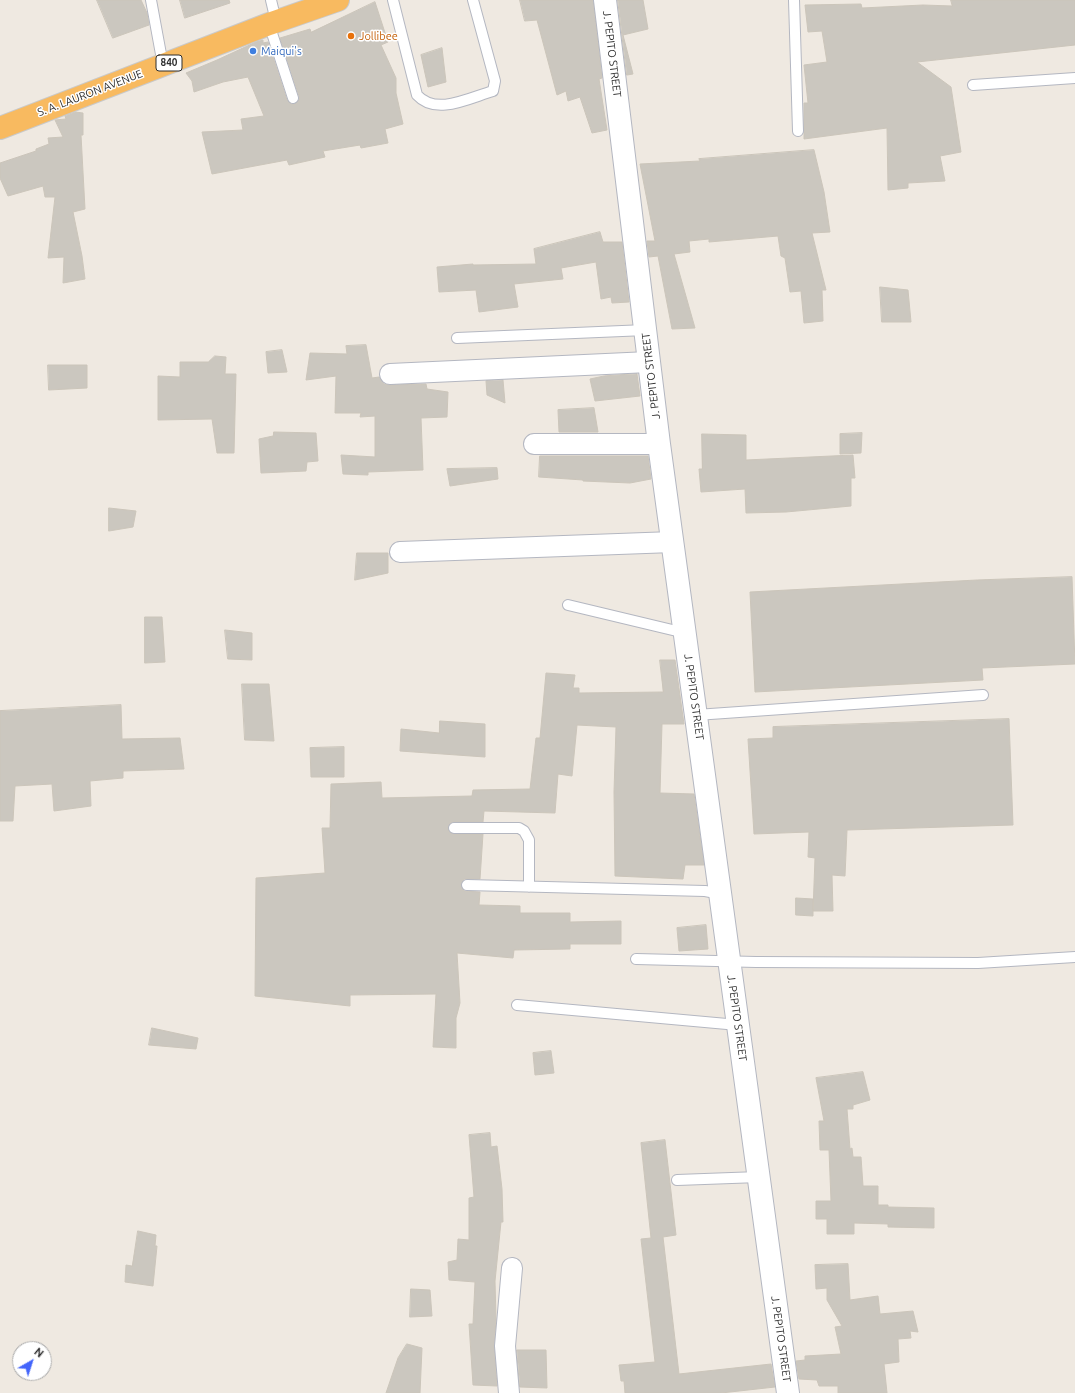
<!DOCTYPE html>
<style>
body{margin:0}
#map{position:relative;width:1075px;height:1393px;overflow:hidden;background:#efe9e1;font-family:Ubuntu,sans-serif}
canvas{display:block}
.north{position:absolute;left:12px;top:1341px;width:40px;height:40px;box-sizing:border-box;background:#fff;border:1px solid #ababab;border-radius:50%;rotate:39deg;font-size:11px;font-weight:700;line-height:16px;text-align:center;color:#2e2e2e}
.north::after{content:'';display:block;margin:auto;width:14px;height:18px;background:#4264fb;clip-path:polygon(50% 0,100% 100%,50% 72%,0 100%)}
</style>
<div id="map">
<canvas width="1075" height="1393"></canvas>
<div class="north">N</div>
</div>
<script>
const c = document.querySelector('canvas').getContext('2d');
c.lineJoin = 'round';
function fillPath(path, color) {
  c.fillStyle = color;
  c.fill(path, 'evenodd');
}
function trace(path, color, width, dash) {
  c.strokeStyle = color;
  c.lineWidth = width;
  c.lineCap = dash ? 'butt' : 'round';
  c.setLineDash(dash || []);
  c.stroke(path);
}
function write(font, color, halo, rows, align = 'center') {
  c.font = font + ' Ubuntu,sans-serif';
  c.lineWidth = 3;
  c.setLineDash([]);
  c.textBaseline = 'middle';
  c.strokeStyle = halo;
  c.fillStyle = color;
  for (const [text, x, y, turn = 0] of rows) {
    c.save();
    c.translate(x, y);
    c.rotate((+turn || 0) * Math.PI / 180);
    c.textAlign = isNaN(turn) ? turn : align;
    if (halo) c.strokeText(text, 0, 0);
    c.fillText(text, 0, 0);
    c.restore();
  }
}
const building = new Path2D(`
 M 97,0 L 141,0 L 147,13 L 149,25 L 113,38 Z
 M 180,0 L 229,0 L 230,3 L 185,18 Z
 M 520,0 L 593,0 L 602,78 L 599,79 L 607,130 L 592,133 L 580,97 L 568,101 L 566,91 L 557,95 L 537,20 L 525,21 Z
 M 618,0 L 643,0 L 648,29 L 623,35 L 633,74 L 627,75 Z
 M 951,0 L 1075,0 L 1075,45 L 917,62 L 951,87 L 961,152 L 940,156 L 945,181 L 908,183 L 908,188 L 888,190 L 887,128 L 804,139 L 804,103 L 808,103 L 804,65 L 827,62 L 822,31 L 808,32 L 805,5 L 861,4 L 862,8 L 923,5 L 952,6 Z
 M 375,2 L 388,42 L 381,45 L 396,78 L 396,93 L 403,124 L 385,129 L 388,143 L 361,148 L 360,145 L 323,151 L 325,157 L 289,165 L 287,160 L 212,174 L 202,132 L 243,130 L 241,119 L 264,116 L 248,77 L 223,82 L 194,92 L 192,81 L 186,73 L 217,60 L 256,42 L 263,40 L 263,43 L 268,42 L 287,100 L 291,104 L 295,104 L 299,100 L 299,96 L 280,38 L 310,29 L 311,32 Z
 M 442,48 L 446,82 L 428,87 L 421,55 Z
 M 75,112 L 83,113 L 83,135 L 81,135 L 85,209 L 73,212 L 82,256 L 85,279 L 63,283 L 64,257 L 48,258 L 55,197 L 45,197 L 43,186 L 8,196 L 0,178 L 0,163 L 36,151 L 36,149 L 49,144 L 48,138 L 63,137 L 55,120 L 66,119 L 65,116 Z
 M 814,150 L 824,192 L 830,232 L 812,233 L 826,290 L 822,290 L 823,321 L 804,323 L 801,291 L 790,292 L 785,258 L 781,256 L 778,236 L 709,242 L 709,239 L 689,241 L 690,252 L 674,254 L 695,328 L 672,329 L 658,256 L 649,257 L 647,241 L 655,241 L 640,164 L 700,161 L 699,159 Z
 M 600,232 L 603,242 L 622,242 L 629,302 L 612,303 L 611,297 L 601,299 L 596,262 L 561,268 L 563,279 L 514,284 L 518,307 L 479,312 L 476,290 L 439,292 L 437,267 L 473,264 L 473,265 L 536,264 L 534,249 Z
 M 880,287 L 908,290 L 911,322 L 882,322 Z
 M 366,345 L 372,378 L 379,377 L 384,384 L 390,385 L 426,384 L 427,389 L 448,392 L 447,417 L 421,418 L 423,470 L 368,472 L 368,475 L 343,474 L 341,455 L 375,457 L 375,416 L 360,417 L 361,413 L 335,413 L 336,376 L 306,380 L 310,353 L 347,354 L 346,346 Z
 M 282,350 L 287,372 L 268,373 L 266,352 Z
 M 215,356 L 226,357 L 225,374 L 236,374 L 234,453 L 217,453 L 212,419 L 158,420 L 158,376 L 180,377 L 180,362 L 208,362 Z
 M 48,365 L 87,365 L 87,388 L 49,390 Z
 M 637,374 L 640,396 L 595,401 L 590,379 L 604,376 Z
 M 503,380 L 505,403 L 487,395 L 486,381 Z
 M 594,408 L 598,432 L 559,432 L 558,410 Z
 M 274,432 L 316,433 L 318,461 L 307,462 L 306,471 L 261,473 L 259,439 L 273,436 Z
 M 862,433 L 861,453 L 840,454 L 840,434 Z
 M 702,434 L 746,435 L 746,460 L 853,455 L 855,478 L 851,478 L 851,506 L 786,512 L 746,513 L 745,489 L 701,492 L 699,469 L 702,469 Z
 M 540,456 L 648,456 L 651,479 L 630,483 L 583,481 L 583,480 L 539,477 Z
 M 497,468 L 498,479 L 450,486 L 447,469 Z
 M 109,508 L 136,511 L 133,527 L 109,531 Z
 M 357,553 L 388,553 L 388,573 L 355,580 Z
 M 1072,577 L 1075,664 L 982,668 L 983,680 L 755,692 L 750,592 L 977,580 Z
 M 145,617 L 162,617 L 165,662 L 145,663 Z
 M 225,630 L 252,633 L 252,660 L 228,659 Z
 M 660,660 L 675,660 L 684,724 L 662,724 L 660,793 L 694,794 L 704,865 L 685,865 L 683,879 L 615,876 L 614,792 L 616,727 L 577,725 L 572,776 L 558,774 L 555,813 L 484,811 L 483,822 L 454,822 L 450,823 L 448,828 L 449,832 L 454,834 L 483,834 L 480,879 L 464,879 L 461,884 L 464,891 L 480,892 L 479,905 L 520,906 L 520,913 L 570,913 L 570,922 L 621,921 L 621,944 L 570,944 L 570,949 L 514,950 L 513,958 L 457,953 L 460,1003 L 456,1018 L 456,1048 L 433,1047 L 436,994 L 350,995 L 350,1006 L 255,996 L 256,878 L 325,873 L 322,828 L 330,828 L 331,784 L 381,782 L 382,798 L 472,796 L 473,790 L 530,789 L 536,738 L 540,738 L 546,673 L 575,675 L 573,688 L 579,688 L 579,693 L 663,692 Z
 M 242,684 L 269,684 L 274,741 L 245,740 Z
 M 121,705 L 122,739 L 180,738 L 184,769 L 123,771 L 123,778 L 90,781 L 91,806 L 54,811 L 52,784 L 15,786 L 13,821 L 0,821 L 0,711 Z
 M 1009,719 L 1013,825 L 847,830 L 845,876 L 832,875 L 833,911 L 813,911 L 815,858 L 808,857 L 809,832 L 754,834 L 748,739 L 773,738 L 773,727 Z
 M 440,721 L 485,724 L 485,757 L 400,751 L 401,729 L 439,733 Z
 M 344,747 L 344,777 L 311,777 L 310,748 Z
 M 796,898 L 813,899 L 813,916 L 796,915 Z
 M 706,925 L 708,949 L 679,951 L 677,928 Z
 M 152,1028 L 198,1038 L 196,1049 L 149,1045 Z
 M 551,1051 L 554,1073 L 535,1075 L 533,1053 Z
 M 863,1072 L 870,1100 L 853,1105 L 853,1109 L 847,1109 L 850,1149 L 852,1148 L 853,1157 L 861,1157 L 863,1186 L 878,1186 L 878,1205 L 888,1205 L 888,1207 L 934,1208 L 934,1228 L 888,1227 L 888,1224 L 854,1223 L 854,1234 L 827,1234 L 827,1219 L 816,1219 L 816,1201 L 831,1201 L 829,1150 L 820,1150 L 819,1121 L 824,1121 L 816,1078 Z
 M 490,1133 L 491,1147 L 497,1146 L 502,1189 L 503,1222 L 501,1222 L 495,1281 L 496,1320 L 494,1345 L 497,1386 L 473,1385 L 469,1324 L 473,1324 L 475,1282 L 449,1280 L 448,1262 L 457,1260 L 458,1239 L 469,1240 L 469,1198 L 474,1197 L 469,1135 Z
 M 665,1140 L 676,1235 L 663,1237 L 679,1374 L 771,1364 L 775,1387 L 721,1393 L 625,1393 L 624,1381 L 621,1381 L 619,1365 L 655,1362 L 641,1239 L 651,1238 L 641,1143 Z
 M 138,1231 L 156,1235 L 155,1246 L 157,1246 L 153,1286 L 125,1282 L 126,1265 L 132,1266 Z
 M 848,1264 L 850,1300 L 878,1296 L 880,1314 L 913,1311 L 918,1332 L 910,1331 L 911,1338 L 898,1339 L 899,1362 L 884,1364 L 887,1393 L 838,1393 L 838,1386 L 819,1386 L 817,1380 L 799,1379 L 796,1361 L 805,1360 L 805,1356 L 841,1354 L 835,1327 L 842,1326 L 827,1300 L 827,1288 L 816,1289 L 815,1265 Z
 M 411,1289 L 430,1290 L 432,1316 L 410,1317 Z
 M 407,1344 L 422,1348 L 420,1393 L 386,1393 L 398,1358 Z
 M 517,1350 L 546,1350 L 547,1388 L 520,1387 Z`);
const service = new Path2D(`
 M 151,0 L 163,65
 M 271,0 L 276,21
 M 393,0 L 417,95 C 436,116 469,98 493,91 L 495,81 L 473,0
 M 794,0 L 798,131
 M 269,24 L 293,98
 M 973,85 L 1075,78
 M 457,338 L 646,330
 M 568,605 L 685,633
 M 696,715 L 983,695
 M 454,828 L 519,828 L 524,831 L 529,840 L 529,887
 M 467,885 L 705,891 L 721,894
 M 636,959 L 756,962 L 978,963 L 1075,957
 M 517,1005 L 738,1025
 M 677,1180 L 759,1177`);
const minor = new Path2D(`
 M 390,374 L 649,362
 M 534,444 L 659,444
 M 400,552 L 673,542
 M 509,1393 L 505,1346 L 512,1268`);
const tertiary = new Path2D(`
 M 605,0 L 659,444 L 788,1393`);
const trunk = new Path2D(`
 M 0,128 L 269,24 L 338,0`);
const markers = [
 [351,36,4,"#e8710a"],
 [253,51,4,"#3f7fe0"]
];
const shields = [
 [169,63,26]
];
const shieldNames = [
 ["840",169,63]
];
const foodNames = [
 ["Jollibee",359,36]
];
const shopNames = [
 ["Maiqui's",261,51]
];
const streetNames = [
 ["J. PEPITO STREET",612,54,83],
 ["S. A. LAURON AVENUE",90,93,-21],
 ["J. PEPITO STREET",651,376,-97],
 ["J. PEPITO STREET",694,697,82],
 ["J. PEPITO STREET",737,1018,82],
 ["J. PEPITO STREET",781,1339,82]
];
fillPath(building, '#cbc7bf');
trace(building, '#cbc5ba', 1);
trace(service, '#b4b7c1', 12);
trace(minor, '#b4b7c1', 22);
trace(tertiary, '#b4b7c1', 24);
trace(trunk, '#c9c9c9', 24);
trace(service, '#fff', 10);
trace(minor, '#fff', 20);
trace(tertiary, '#fff', 22);
trace(trunk, '#f8ba60', 22);
for (const [x, y, r, color] of markers) {
  const dot = new Path2D();
  dot.arc(x, y, r, 0, 2 * Math.PI);
  c.fillStyle = color;
  c.fill(dot);
  trace(dot, '#fff', 1.5);
}
for (const [x, y, w] of shields) {
  const box = new Path2D();
  box.roundRect(x - w / 2, y - 8, w, 16, 3);
  c.fillStyle = '#fff';
  c.fill(box);
  trace(box, '#2e2e2e', 1);
}
write('bold 10px', '#2e2e2e', null, shieldNames);
write('11px', '#c56008', '#fff', foodNames, 'left');
write('11px', '#366cbe', '#fff', shopNames, 'left');
write('11px', '#2e2e2e', '#fff', streetNames);
</script>
